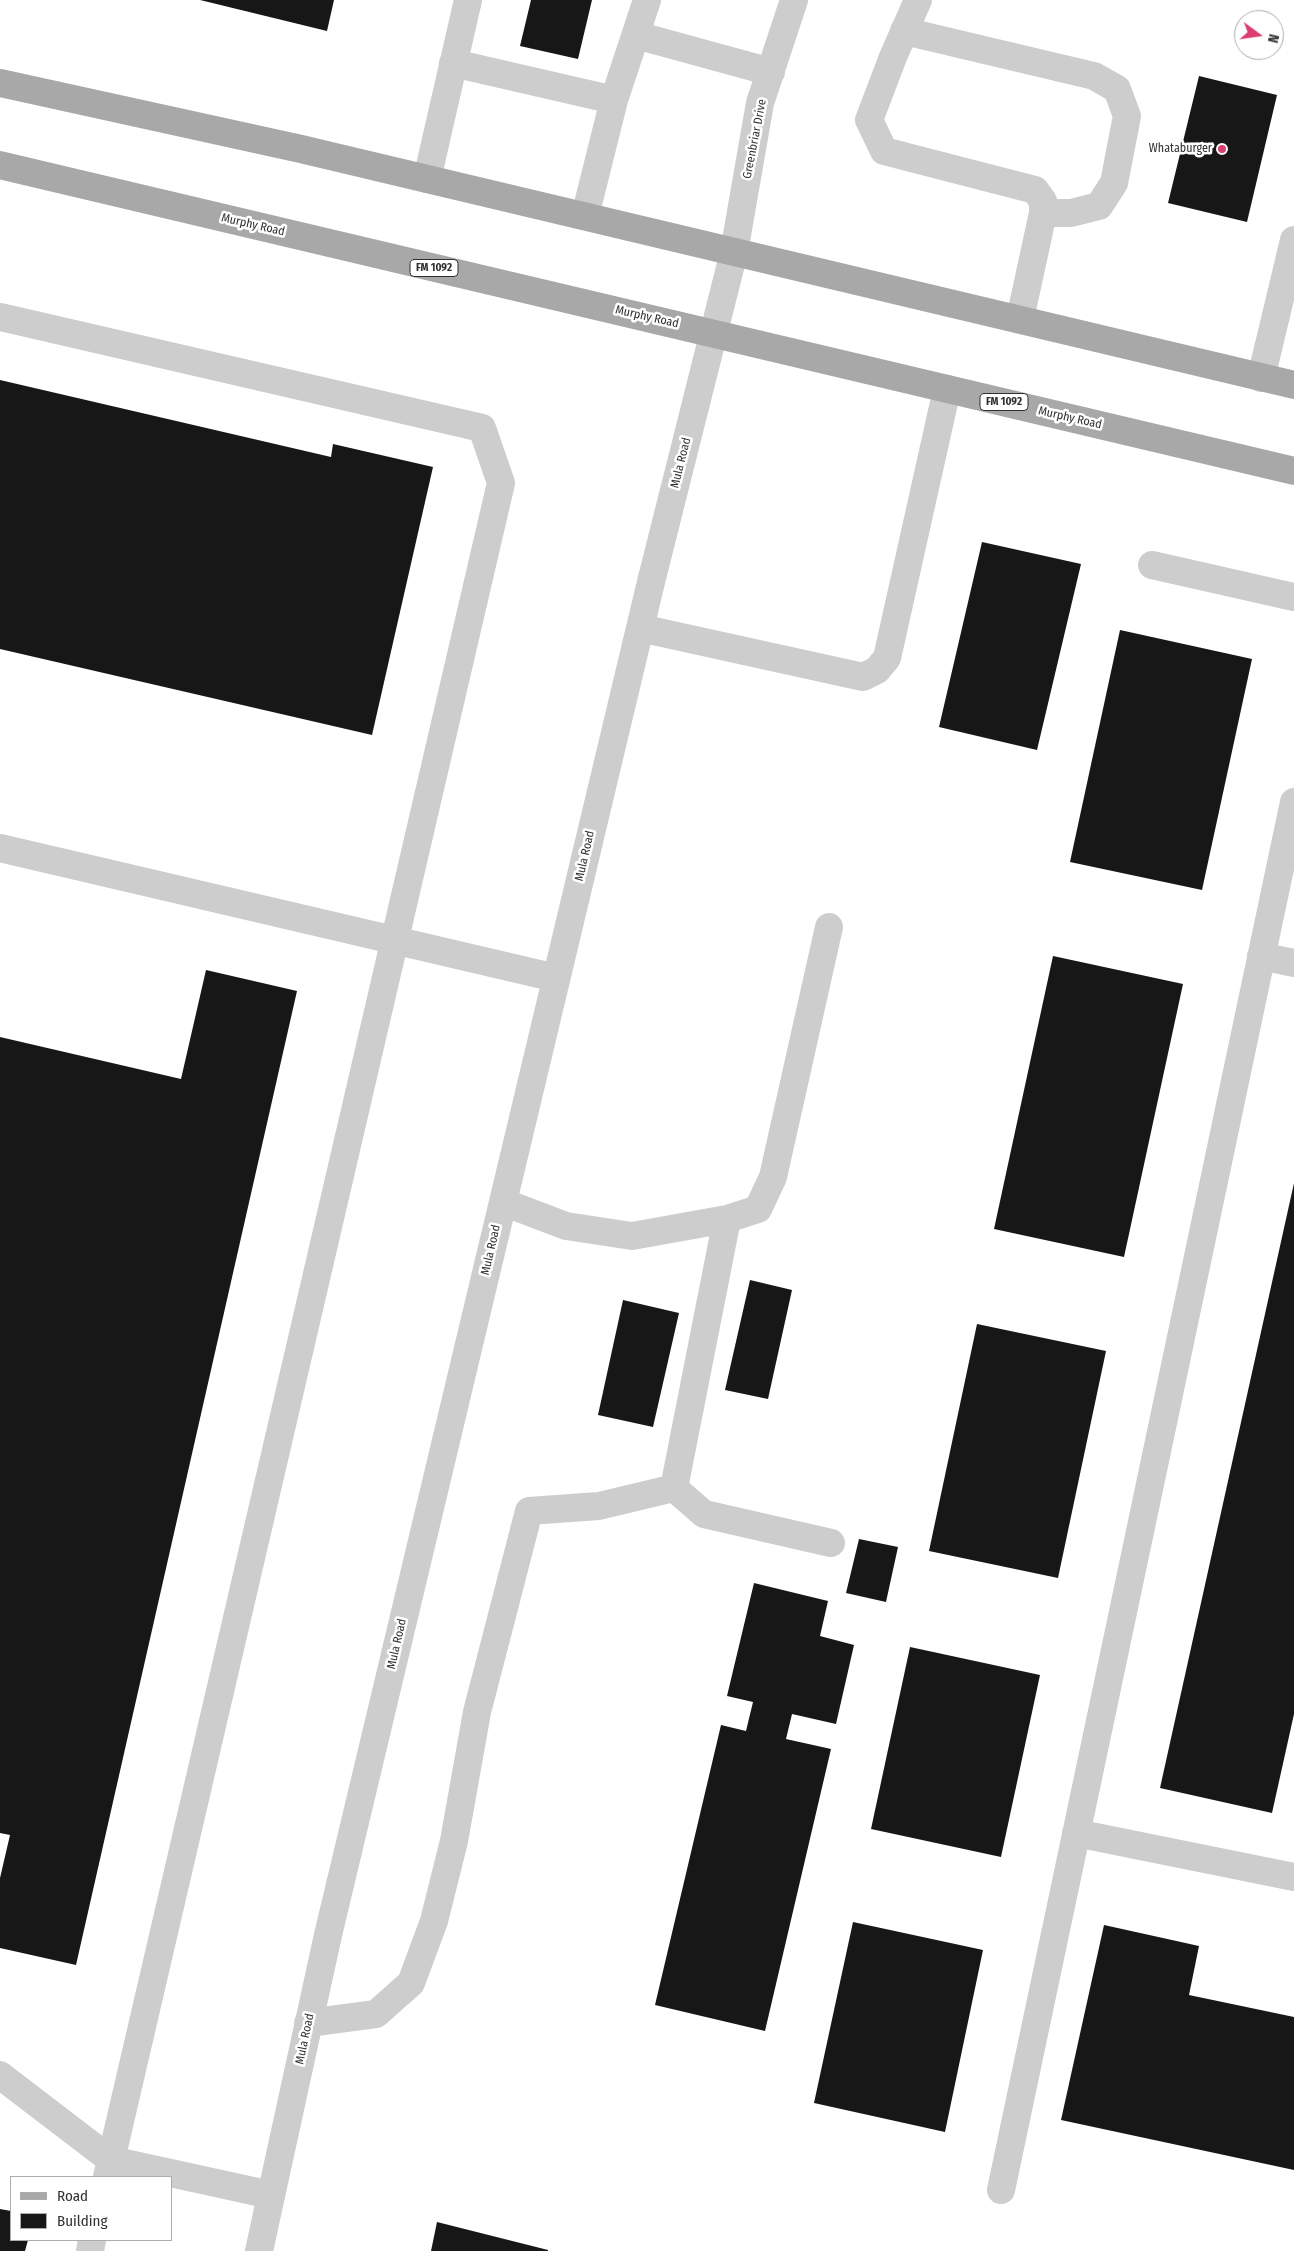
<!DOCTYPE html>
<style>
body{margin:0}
#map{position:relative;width:1294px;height:2251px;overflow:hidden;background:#fff;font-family:"Fira Sans Condensed",sans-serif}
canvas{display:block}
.legend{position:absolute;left:10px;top:2176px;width:162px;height:65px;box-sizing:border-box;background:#fff;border:1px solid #acacac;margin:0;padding:6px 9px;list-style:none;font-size:15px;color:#303030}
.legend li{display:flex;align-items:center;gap:10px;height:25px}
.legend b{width:25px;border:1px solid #acacac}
.north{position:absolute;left:1234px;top:10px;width:50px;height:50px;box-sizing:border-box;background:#fff;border:1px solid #acacac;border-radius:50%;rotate:104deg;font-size:14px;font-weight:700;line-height:20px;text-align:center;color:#303030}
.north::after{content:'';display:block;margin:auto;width:18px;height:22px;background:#da3f6f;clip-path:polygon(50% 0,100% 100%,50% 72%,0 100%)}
</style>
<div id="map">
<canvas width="1294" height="2251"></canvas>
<ul class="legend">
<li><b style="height:6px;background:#a8a8a8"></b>Road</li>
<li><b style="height:14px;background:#171717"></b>Building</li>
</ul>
<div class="north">N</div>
</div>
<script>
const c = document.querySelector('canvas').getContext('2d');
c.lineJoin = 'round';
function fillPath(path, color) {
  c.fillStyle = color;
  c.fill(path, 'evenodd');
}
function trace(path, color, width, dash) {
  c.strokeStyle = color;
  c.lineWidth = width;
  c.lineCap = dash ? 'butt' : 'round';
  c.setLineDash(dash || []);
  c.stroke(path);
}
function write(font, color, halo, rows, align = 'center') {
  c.font = font + ' "Fira Sans Condensed",sans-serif';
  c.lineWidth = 5;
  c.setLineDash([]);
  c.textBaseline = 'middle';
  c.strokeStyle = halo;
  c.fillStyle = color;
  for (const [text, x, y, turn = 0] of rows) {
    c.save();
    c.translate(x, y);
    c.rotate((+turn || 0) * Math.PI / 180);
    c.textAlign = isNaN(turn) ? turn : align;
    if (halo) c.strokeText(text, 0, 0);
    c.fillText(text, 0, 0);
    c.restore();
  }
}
const building = new Path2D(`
 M 200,0 L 334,0 L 327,31 Z
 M 531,0 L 592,0 L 578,59 L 520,46 Z
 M 1199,76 L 1277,95 L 1247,222 L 1168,203 Z
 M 0,380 L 331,457 L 333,444 L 433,467 L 372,735 L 0,649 Z
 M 982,542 L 1081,564 L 1037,750 L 939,727 Z
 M 1120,630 L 1252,659 L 1202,890 L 1070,862 Z
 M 1053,956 L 1183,984 L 1124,1257 L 994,1229 Z
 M 206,970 L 297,991 L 76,1965 L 0,1948 L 0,1878 L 10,1835 L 0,1833 L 0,1037 L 181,1079 Z
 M 1294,1183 L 1294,1714 L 1272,1813 L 1160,1788 Z
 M 750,1280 L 792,1290 L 768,1399 L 725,1390 Z
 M 623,1300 L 679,1313 L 653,1427 L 598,1415 Z
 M 977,1324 L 1106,1351 L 1058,1578 L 929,1551 Z
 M 859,1539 L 898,1547 L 886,1602 L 846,1593 Z
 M 754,1583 L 828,1601 L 820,1636 L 854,1645 L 836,1724 L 792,1714 L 786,1739 L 831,1749 L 765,2031 L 655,2005 L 721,1725 L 746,1731 L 753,1702 L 727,1696 Z
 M 910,1647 L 1040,1675 L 1001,1857 L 871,1829 Z
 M 853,1922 L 983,1950 L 945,2132 L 814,2103 Z
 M 1104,1925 L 1199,1946 L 1189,1995 L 1294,2017 L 1294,2170 L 1061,2120 Z
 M 0,2209 L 11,2211 L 11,2240 L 28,2240 L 25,2251 L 0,2251 Z
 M 437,2222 L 548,2250 L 548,2251 L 431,2251 Z`);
const minor = new Path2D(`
 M 918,0 L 893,57 L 869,120 L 884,151 L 1035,190 L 1043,201 L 1043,213 L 1020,319
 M 904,31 L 1094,76 L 1117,89 L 1127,116 L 1114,183 L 1099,206 L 1071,213 L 1043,213
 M 636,35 L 771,72
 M 453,63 L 614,100
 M 427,179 L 468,0
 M 585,216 L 614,100 L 647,0
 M 0,317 L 482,428 L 501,483 L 107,2177
 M 1261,378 L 1294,240
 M 1152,565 L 1294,597
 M 640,628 L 863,677 L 877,670 L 887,658 L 947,389
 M 0,848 L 556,978
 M 1261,956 L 1294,963
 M 503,1202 L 566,1226 L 632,1236 L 727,1219 L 758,1209 L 773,1177 L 829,927
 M 727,1219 L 674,1488 L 704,1514 L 831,1543
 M 1076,1833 L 1294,1877
 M 308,2023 L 376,2014 L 411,1983 L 434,1921 L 454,1841 L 477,1712 L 529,1511 L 599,1506 L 674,1488
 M 0,2075 L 111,2160 L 271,2195
 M 1001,2190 L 1294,802
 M 90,2251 L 92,2240
 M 259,2251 L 328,1935 L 651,582 L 734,252 L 760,103 L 794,0`);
const major = new Path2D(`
 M 0,83 L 301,149 L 1294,385
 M 0,165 L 1294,471`);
const markers = [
 [1222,149,5,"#da3f6f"]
];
const shields = [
 [434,268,48],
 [1004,402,48]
];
const shieldNames = [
 ["FM 1092",434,268],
 ["FM 1092",1004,402]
];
const streetNames = [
 ["Greenbriar Drive",755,139,-79],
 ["Murphy Road",253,225,13],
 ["Murphy Road",647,317,13],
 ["Murphy Road",1070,418,13],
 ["Mula Road",681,463,-76],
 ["Mula Road",585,856,-77],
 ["Mula Road",491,1250,-77],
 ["Mula Road",397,1644,-77],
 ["Mula Road",305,2039,-78]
];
const poiNames = [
 ["Whataburger",1212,149]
];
fillPath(building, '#171717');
trace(minor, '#cdcdcd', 28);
trace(major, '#a8a8a8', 28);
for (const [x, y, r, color] of markers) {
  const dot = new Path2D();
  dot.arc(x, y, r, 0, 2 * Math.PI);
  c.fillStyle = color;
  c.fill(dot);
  trace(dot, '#fff', 2);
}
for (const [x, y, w] of shields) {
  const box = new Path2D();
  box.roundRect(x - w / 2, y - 8.5, w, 17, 4);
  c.fillStyle = '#fff';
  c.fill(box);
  trace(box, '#303030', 1);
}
write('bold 11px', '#303030', null, shieldNames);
write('12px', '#303030', '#fff', streetNames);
write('12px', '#303030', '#fff', poiNames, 'right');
</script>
